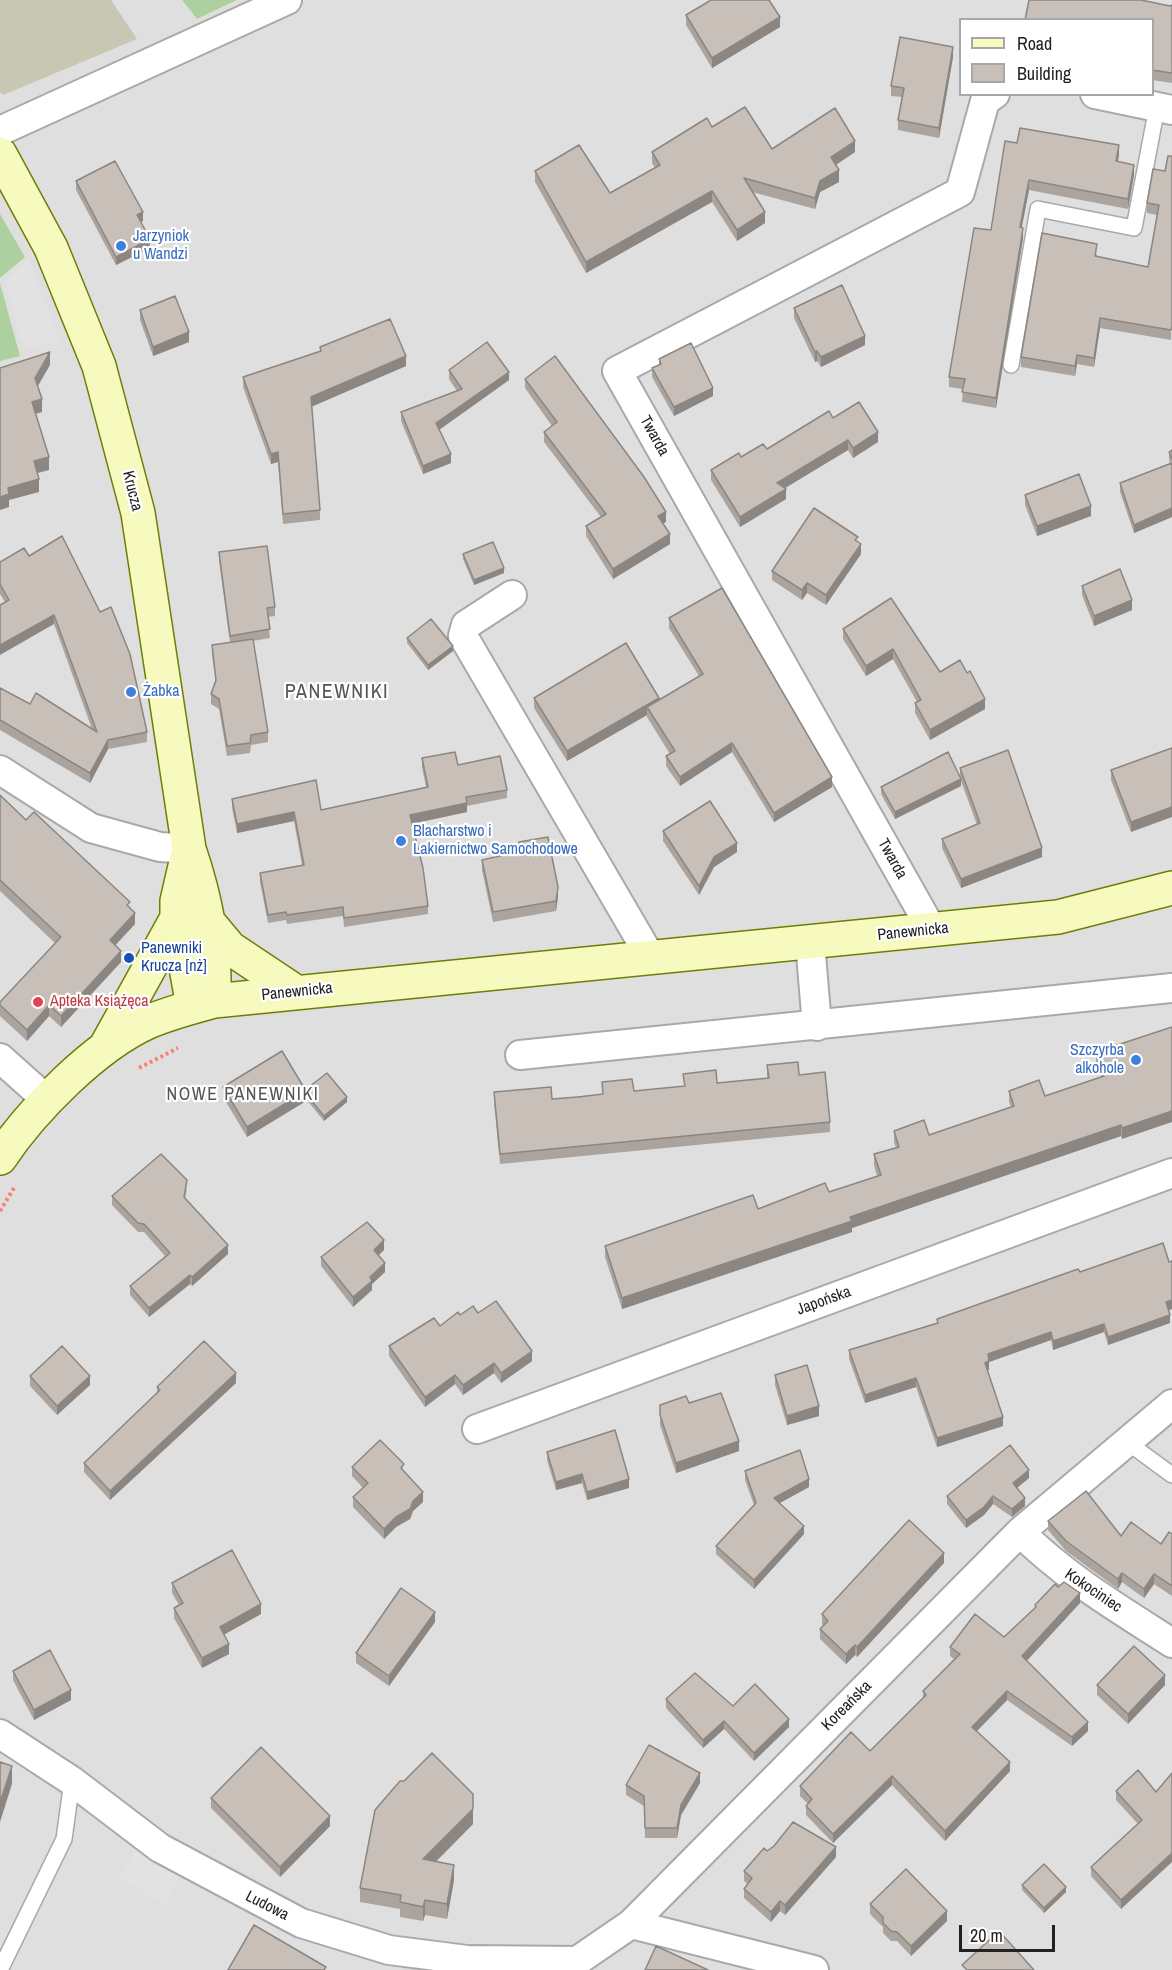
<!DOCTYPE html>
<meta charset="utf-8">
<style>
body{margin:0}
#map{position:relative;width:1172px;height:1970px;overflow:hidden;background:#f2efe9;font-family:"Archivo Narrow",sans-serif}
canvas{display:block}
.legend{position:absolute;left:959px;top:18px;width:195px;height:78px;box-sizing:border-box;background:#fff;border:2px solid #a7a7a7;margin:0;padding:8px 10px;list-style:none;font-size:18px;color:#222}
.legend li{display:flex;align-items:center;gap:12px;height:30px}
.legend b{width:30px;border:2px solid #a7a7a7}
.scale{position:absolute;left:959px;top:1925px;width:96px;height:27px;box-sizing:border-box;border:3px solid #222;border-top:0;padding-left:8px;font-size:18px;line-height:21px;white-space:nowrap;color:#222;-webkit-text-stroke:4px #fff;paint-order:stroke}
</style>
<div id="map">
<canvas width="1172" height="1970"></canvas>
<ul class="legend">
<li><b style="height:8px;background:#f7fabf"></b>Road</li>
<li><b style="height:16px;background:#c7bfb8"></b>Building</li>
</ul>
<div class="scale">20 m</div>
</div>
<script>
const c = document.querySelector('canvas').getContext('2d');
c.lineJoin = 'round';
function fillPath(path, color) {
  c.fillStyle = color;
  c.fill(path, 'evenodd');
}
function trace(path, color, width, dash) {
  c.strokeStyle = color;
  c.lineWidth = width;
  c.lineCap = dash ? 'butt' : 'round';
  c.setLineDash(dash || []);
  c.stroke(path);
}
function write(font, color, halo, rows, align = 'center') {
  c.font = font + ' "Archivo Narrow",sans-serif';
  c.lineWidth = 4.5;
  c.setLineDash([]);
  c.textBaseline = 'middle';
  c.strokeStyle = halo;
  c.fillStyle = color;
  for (const [text, x, y, turn = 0] of rows) {
    c.save();
    c.translate(x, y);
    c.rotate((+turn || 0) * Math.PI / 180);
    c.textAlign = isNaN(turn) ? turn : align;
    if (halo) c.strokeText(text, 0, 0);
    c.fillText(text, 0, 0);
    c.restore();
  }
}
const residential = new Path2D(`
 M 0,0 L 182,0 L 197,19 L 237,0 L 1172,0 L 1172,1970 L 0,1970 ZM 960,20 L 1152,20 L 1152,94 L 960,94 Z`);
const construction = new Path2D(`
 M 0,0 L 111,0 L 137,39 L 3,95 L 0,92 Z`);
const forest = new Path2D(`
 M 182,0 L 237,0 L 197,19 Z
 M 0,214 L 25,257 L 0,278 Z
 M 0,283 L 20,356 L 0,361 Z`);
const parking = new Path2D(`
 M 28,259 L 60,341 L 24,349 L 5,282 Z
 M 137,1848 L 179,1877 L 165,1905 L 119,1877 Z`);
const path = new Path2D(`
 M 139,1068 L 178,1048
 M 0,1211 L 14,1188`);
const lane = new Path2D(`
 M 1011,365 L 1038,209 L 1134,228 L 1157,107
 M 1127,1442 L 1172,1475
 M 0,1970 L 64,1839 L 72,1781`);
const street = new Path2D(`
 M 1095,94 L 1172,110
 M 0,131 L 287,0
 M 512,595 L 466,625 L 463,636 L 651,958
 M 0,770 L 91,828 L 160,847 L 189,849
 M 932,930 L 617,371 L 960,192 L 985,101 L 995,94
 M 810,942 L 817,1026
 M 520,1055 L 1172,988
 M 0,1058 L 47,1100
 M 477,1429 L 1172,1173
 M 1020,1532 C 1065,1577 1119,1609 1172,1643
 M 0,1734 L 72,1781 L 160,1848 L 301,1923 L 389,1950 L 467,1960 L 577,1961
 M 631,1924 L 814,1970
 M 569,1970 L 577,1961 L 631,1924 L 1020,1532 L 1172,1404`);
const secondary = new Path2D(`
 M 0,154 L 51,248 L 99,366 L 138,513 L 189,849 C 206,899 216,948 214,1001
 M 189,849 L 177,901 L 177,918 L 193,1006
 M 210,924 L 230,948 L 296,992
 M 105,1048 L 177,918
 M 0,1158 C 32,1110 95,1046 148,1022 C 169,1013 192,1007 214,1001 L 1058,917 L 1172,888`);
const wall = new Path2D(`
 M 1172,5 L 1172,83 L 1152,80 L 1152,20 Z
 M 686,15 L 780,27 L 712,68 L 686,25 Z
 M 953,57 L 939,138 L 898,130 L 898,120 L 902,97 L 891,96 L 891,86 Z
 M 712,127 L 772,149 L 855,152 L 836,165 L 839,182 L 820,192 L 815,209 L 752,192 L 765,223 L 737,241 L 712,202 L 586,273 L 535,182 L 535,171 L 610,193 L 655,168 L 652,163 L 652,152 Z
 M 1017,143 L 1119,155 L 1118,161 L 1134,175 L 1128,209 L 1029,190 L 1021,228 L 1023,238 L 996,408 L 962,402 L 963,389 L 949,387 L 949,377 Z
 M 1172,156 L 1171,340 L 1100,328 L 1094,367 L 1077,364 L 1075,376 L 1021,367 L 1021,357 L 1097,254 L 1097,256 L 1148,267 L 1157,215 L 1147,213 L 1147,203 L 1165,171 Z
 M 76,181 L 143,221 L 141,222 L 150,248 L 116,265 L 76,190 Z
 M 794,308 L 865,345 L 821,367 L 817,361 L 815,362 L 794,318 Z
 M 140,310 L 189,342 L 153,356 L 140,320 Z
 M 320,347 L 406,366 L 312,406 L 320,510 L 320,520 L 283,524 L 278,462 L 271,464 L 243,387 L 243,377 L 320,351 Z
 M 659,359 L 713,396 L 674,416 L 652,377 L 652,368 L 659,365 Z
 M 449,370 L 509,380 L 439,430 L 451,463 L 423,474 L 401,421 L 401,412 L 457,391 L 449,379 Z
 M 525,379 L 666,522 L 663,523 L 670,544 L 613,579 L 586,536 L 586,526 L 601,517 L 544,442 L 544,432 L 552,426 L 525,388 Z
 M 833,418 L 878,442 L 853,458 L 848,450 L 784,488 L 786,499 L 740,527 L 711,480 L 711,470 L 741,457 L 767,449 Z
 M 1172,450 L 1172,517 L 1134,533 L 1120,492 L 1120,483 L 1170,463 L 1169,460 L 1169,452 Z
 M 1025,495 L 1091,516 L 1037,536 L 1025,505 Z
 M 858,542 L 861,554 L 826,605 L 807,593 L 802,600 L 772,580 L 772,571 Z
 M 219,552 L 275,607 L 275,616 L 268,617 L 270,638 L 253,641 L 268,732 L 268,742 L 251,745 L 250,753 L 227,756 L 219,709 L 211,704 L 211,694 L 216,683 L 212,655 L 212,645 L 230,642 L 219,561 Z
 M 463,554 L 504,573 L 474,585 L 463,559 Z
 M 29,556 L 147,732 L 147,742 L 108,749 L 90,783 L 0,730 L 0,688 L 30,704 L 92,729 L 54,624 L 5,602 L 0,594 L 0,562 Z
 M 1082,586 L 1132,610 L 1094,626 L 1082,595 Z
 M 891,598 L 940,672 L 985,709 L 930,740 L 915,713 L 915,703 L 917,702 L 893,659 L 866,676 L 843,639 L 843,629 Z
 M 669,618 L 832,787 L 774,822 L 732,752 L 680,786 L 666,766 L 666,756 L 670,754 L 647,717 L 647,715 L 567,761 L 534,708 L 534,698 L 659,700 L 699,676 L 669,628 Z
 M 407,638 L 453,651 L 428,670 L 407,643 Z
 M 1172,748 L 1131,832 L 1111,780 L 1111,770 Z
 M 422,758 L 458,765 L 507,790 L 507,798 L 467,806 L 467,812 L 412,824 L 428,906 L 428,914 L 344,927 L 343,916 L 287,924 L 286,920 L 268,923 L 260,882 L 260,873 L 302,865 L 294,821 L 237,833 L 232,808 L 232,799 L 321,810 L 426,787 L 422,767 Z
 M 960,768 L 1042,857 L 961,888 L 942,848 L 942,839 L 977,825 L 961,781 L 961,786 L 895,819 L 881,794 L 881,787 L 960,776 Z
 M 0,795 L 26,820 L 130,909 L 135,924 L 115,945 L 121,962 L 61,1027 L 49,1016 L 27,1041 L 0,1016 L 0,1002 L 55,943 L 0,891 Z
 M 663,831 L 737,852 L 714,867 L 699,895 L 663,841 Z
 M 482,860 L 558,897 L 556,911 L 493,922 L 482,870 Z
 M 1172,1027 L 1122,1139 L 1121,1136 L 852,1228 L 852,1232 L 622,1309 L 605,1257 L 605,1246 L 829,1192 L 877,1176 L 874,1165 L 874,1154 L 896,1148 L 894,1142 L 894,1131 L 929,1135 L 1011,1107 L 1009,1102 L 1009,1091 L 1045,1096 L 1101,1077 L 1096,1063 L 1096,1052 Z
 M 767,1065 L 799,1075 L 830,1122 L 830,1132 L 500,1164 L 494,1102 L 494,1092 L 552,1099 L 603,1094 L 602,1082 L 634,1091 L 684,1086 L 683,1074 L 717,1083 L 767,1078 Z
 M 223,1087 L 305,1090 L 347,1102 L 324,1121 L 306,1099 L 306,1101 L 247,1137 L 223,1097 Z
 M 187,1189 L 185,1198 L 228,1254 L 192,1286 L 190,1284 L 149,1317 L 130,1295 L 130,1286 L 165,1256 L 144,1232 L 138,1232 L 112,1205 L 112,1196 Z
 M 384,1250 L 379,1255 L 385,1272 L 372,1284 L 372,1290 L 353,1307 L 321,1266 L 321,1257 Z
 M 1080,1272 L 1172,1309 L 1168,1310 L 1170,1323 L 1108,1345 L 1104,1332 L 1053,1350 L 1051,1340 L 989,1362 L 989,1370 L 987,1370 L 1003,1426 L 937,1447 L 916,1387 L 865,1403 L 849,1359 L 849,1350 L 937,1323 L 937,1319 Z
 M 478,1313 L 532,1361 L 501,1383 L 494,1373 L 463,1395 L 455,1384 L 425,1407 L 389,1356 L 389,1346 L 440,1326 L 460,1315 Z
 M 775,1375 L 819,1416 L 787,1425 L 775,1385 Z
 M 30,1376 L 90,1385 L 57,1415 L 30,1386 Z
 M 236,1383 L 110,1500 L 84,1472 L 84,1463 L 157,1393 L 157,1387 Z
 M 689,1403 L 739,1451 L 676,1473 L 660,1425 L 660,1405 Z
 M 547,1452 L 629,1488 L 587,1500 L 582,1483 L 556,1490 L 547,1460 Z
 M 352,1467 L 404,1471 L 423,1502 L 413,1511 L 410,1519 L 396,1527 L 384,1539 L 353,1507 L 353,1497 L 363,1488 L 352,1476 Z
 M 745,1471 L 809,1487 L 780,1503 L 804,1534 L 754,1589 L 716,1554 L 716,1546 L 754,1505 L 745,1480 Z
 M 1029,1478 L 1017,1488 L 1025,1506 L 1012,1517 L 993,1504 L 984,1515 L 966,1528 L 947,1504 L 947,1496 Z
 M 1048,1521 L 1161,1544 L 1172,1534 L 1172,1596 L 1154,1584 L 1144,1598 L 1122,1582 L 1118,1589 L 1066,1551 L 1048,1530 Z
 M 944,1563 L 857,1657 L 855,1655 L 846,1664 L 820,1639 L 820,1629 L 824,1626 L 822,1624 L 822,1614 Z
 M 172,1583 L 261,1614 L 224,1634 L 229,1654 L 202,1668 L 174,1618 L 174,1608 L 179,1605 L 172,1593 Z
 M 1080,1603 L 1026,1661 L 1088,1731 L 1072,1746 L 1007,1700 L 977,1731 L 1010,1771 L 945,1841 L 892,1785 L 833,1843 L 806,1815 L 806,1806 L 808,1804 L 800,1796 L 800,1786 L 870,1751 L 923,1698 L 923,1691 L 954,1659 L 950,1656 L 950,1647 L 1004,1637 L 1035,1609 L 1035,1605 Z
 M 435,1622 L 389,1686 L 356,1663 L 356,1653 Z
 M 13,1671 L 71,1700 L 34,1720 L 13,1680 Z
 M 1097,1685 L 1165,1685 L 1128,1724 L 1097,1695 Z
 M 666,1699 L 733,1706 L 789,1727 L 754,1761 L 724,1729 L 703,1748 L 666,1708 Z
 M 700,1783 L 681,1815 L 677,1838 L 645,1838 L 644,1806 L 626,1795 L 626,1785 Z
 M 1116,1791 L 1156,1792 L 1121,1909 L 1091,1876 L 1091,1867 L 1138,1824 L 1116,1800 Z
 M 211,1798 L 330,1826 L 280,1877 L 211,1808 Z
 M 473,1824 L 436,1862 L 454,1880 L 447,1919 L 425,1915 L 423,1921 L 400,1917 L 400,1909 L 360,1902 L 360,1888 Z
 M 767,1851 L 836,1857 L 785,1915 L 780,1911 L 771,1922 L 744,1898 L 744,1889 L 748,1884 L 744,1881 L 744,1871 Z
 M 1022,1885 L 1066,1892 L 1044,1913 L 1022,1890 Z
 M 870,1904 L 947,1921 L 911,1956 L 897,1941 L 891,1941 L 883,1933 L 883,1927 L 870,1914 Z`);
const shadedWall = new Path2D(`
 M 780,17 L 780,27 L 712,68 L 712,58 Z
 M 953,47 L 953,57 L 939,138 L 939,128 Z
 M 855,141 L 855,152 L 831,168 L 831,157 Z
 M 1119,145 L 1119,155 L 1116,171 L 1116,161 Z
 M 1134,165 L 1134,175 L 1128,209 L 1128,199 Z
 M 839,170 L 839,182 L 820,192 L 815,209 L 815,198 L 820,181 Z
 M 1029,180 L 1029,190 L 1020,237 L 1020,227 Z
 M 712,191 L 712,202 L 586,273 L 586,262 Z
 M 143,212 L 143,221 L 137,224 L 137,215 Z
 M 765,212 L 765,223 L 737,241 L 737,230 Z
 M 1023,228 L 1023,238 L 996,408 L 996,398 Z
 M 150,239 L 150,248 L 116,265 L 116,257 Z
 M 1100,318 L 1100,328 L 1094,367 L 1094,358 Z
 M 189,332 L 189,342 L 153,356 L 153,347 Z
 M 865,336 L 865,345 L 821,367 L 821,357 Z
 M 817,351 L 817,361 L 815,362 L 815,352 Z
 M 50,352 L 50,365 L 35,391 L 35,378 Z
 M 1077,355 L 1077,364 L 1075,376 L 1075,366 Z
 M 406,356 L 406,366 L 311,407 L 311,397 Z
 M 509,372 L 509,380 L 436,432 L 436,423 Z
 M 713,388 L 713,396 L 674,416 L 674,407 Z
 M 42,399 L 42,412 L 32,415 L 32,402 Z
 M 878,432 L 878,442 L 853,458 L 853,448 Z
 M 848,440 L 848,450 L 777,493 L 777,483 Z
 M 278,452 L 278,462 L 271,464 L 271,454 Z
 M 451,454 L 451,463 L 423,474 L 423,466 Z
 M 49,457 L 49,470 L 34,474 L 34,461 Z
 M 39,479 L 39,492 L 9,500 L 9,507 L 0,510 L 0,497 L 8,488 Z
 M 786,489 L 786,499 L 740,527 L 740,517 Z
 M 1091,506 L 1091,516 L 1037,536 L 1037,526 Z
 M 1172,508 L 1172,517 L 1134,533 L 1134,525 Z
 M 666,512 L 666,522 L 658,526 L 658,516 Z
 M 670,534 L 670,544 L 613,579 L 613,569 Z
 M 861,544 L 861,554 L 826,605 L 826,595 Z
 M 504,568 L 504,573 L 474,585 L 474,580 Z
 M 807,583 L 807,593 L 802,600 L 802,590 Z
 M 1132,600 L 1132,610 L 1094,626 L 1094,616 Z
 M 54,615 L 54,624 L 0,655 L 0,645 Z
 M 453,646 L 453,651 L 428,670 L 428,665 Z
 M 893,649 L 893,659 L 866,676 L 866,666 Z
 M 659,698 L 659,708 L 647,707 L 647,715 L 567,761 L 567,751 Z
 M 985,699 L 985,709 L 930,740 L 930,730 Z
 M 108,740 L 108,749 L 90,783 L 90,773 Z
 M 732,743 L 732,752 L 680,786 L 680,777 Z
 M 832,777 L 832,787 L 774,822 L 774,813 Z
 M 961,779 L 961,786 L 895,819 L 895,812 Z
 M 467,803 L 467,812 L 410,824 L 410,815 Z
 M 1172,807 L 1172,817 L 1131,832 L 1131,822 Z
 M 294,812 L 294,821 L 237,833 L 237,824 Z
 M 737,843 L 737,852 L 714,867 L 699,895 L 699,886 L 714,857 Z
 M 1042,848 L 1042,857 L 961,888 L 961,879 Z
 M 558,887 L 558,897 L 556,911 L 556,901 Z
 M 135,913 L 135,924 L 110,951 L 110,940 Z
 M 121,951 L 121,962 L 61,1027 L 61,1016 Z
 M 49,1005 L 49,1016 L 27,1041 L 27,1030 Z
 M 306,1091 L 306,1101 L 247,1137 L 247,1127 Z
 M 347,1097 L 347,1102 L 324,1121 L 324,1116 Z
 M 1172,1111 L 1172,1122 L 1122,1139 L 1122,1128 Z
 M 1121,1125 L 1121,1136 L 852,1228 L 852,1232 L 622,1309 L 622,1298 L 850,1217 Z
 M 384,1240 L 384,1250 L 374,1259 L 374,1250 Z
 M 228,1245 L 228,1254 L 192,1286 L 192,1277 Z
 M 385,1263 L 385,1272 L 372,1284 L 372,1290 L 353,1307 L 353,1297 L 370,1277 Z
 M 190,1275 L 190,1284 L 149,1317 L 149,1308 Z
 M 1172,1300 L 1172,1309 L 1166,1311 L 1166,1302 Z
 M 1170,1315 L 1170,1323 L 1108,1345 L 1108,1337 Z
 M 1104,1324 L 1104,1332 L 1053,1350 L 1053,1341 Z
 M 1051,1332 L 1051,1340 L 989,1362 L 989,1370 L 985,1371 L 985,1363 L 988,1354 Z
 M 532,1351 L 532,1361 L 501,1383 L 501,1373 Z
 M 494,1363 L 494,1373 L 463,1395 L 463,1385 Z
 M 236,1373 L 236,1383 L 110,1500 L 110,1491 Z
 M 455,1375 L 455,1384 L 425,1407 L 425,1397 Z
 M 90,1376 L 90,1385 L 57,1415 L 57,1406 Z
 M 916,1378 L 916,1387 L 865,1403 L 865,1395 Z
 M 819,1406 L 819,1416 L 787,1425 L 787,1416 Z
 M 1003,1417 L 1003,1426 L 937,1447 L 937,1438 Z
 M 739,1441 L 739,1451 L 676,1473 L 676,1463 Z
 M 1029,1470 L 1029,1478 L 1013,1491 L 1013,1483 Z
 M 582,1474 L 582,1483 L 556,1490 L 556,1482 Z
 M 629,1479 L 629,1488 L 587,1500 L 587,1492 Z
 M 809,1479 L 809,1487 L 774,1506 L 774,1498 Z
 M 423,1492 L 423,1502 L 413,1511 L 410,1519 L 396,1527 L 384,1539 L 384,1529 Z
 M 993,1496 L 993,1504 L 984,1515 L 966,1528 L 966,1520 Z
 M 1025,1498 L 1025,1506 L 1012,1517 L 1012,1509 Z
 M 804,1526 L 804,1534 L 754,1589 L 754,1580 Z
 M 944,1553 L 944,1563 L 857,1657 L 857,1647 Z
 M 1122,1573 L 1122,1582 L 1118,1589 L 1118,1579 Z
 M 1154,1574 L 1154,1584 L 1144,1598 L 1144,1589 Z
 M 1080,1593 L 1080,1603 L 1022,1666 L 1022,1656 Z
 M 261,1604 L 261,1614 L 220,1637 L 220,1627 Z
 M 435,1612 L 435,1622 L 389,1686 L 389,1676 Z
 M 229,1644 L 229,1654 L 202,1668 L 202,1658 Z
 M 855,1645 L 855,1655 L 846,1664 L 846,1654 Z
 M 1165,1675 L 1165,1685 L 1128,1724 L 1128,1714 Z
 M 71,1690 L 71,1700 L 34,1720 L 34,1710 Z
 M 1007,1691 L 1007,1700 L 972,1736 L 972,1727 Z
 M 789,1719 L 789,1727 L 754,1761 L 754,1753 Z
 M 724,1721 L 724,1729 L 703,1748 L 703,1740 Z
 M 1088,1722 L 1088,1731 L 1072,1746 L 1072,1737 Z
 M 1010,1762 L 1010,1771 L 945,1841 L 945,1831 Z
 M 12,1766 L 12,1784 L 0,1822 L 0,1803 Z
 M 700,1773 L 700,1783 L 681,1815 L 677,1838 L 677,1828 L 681,1805 Z
 M 892,1776 L 892,1785 L 833,1843 L 833,1834 Z
 M 473,1794 L 473,1824 L 423,1874 L 423,1859 Z
 M 330,1816 L 330,1826 L 280,1877 L 280,1867 Z
 M 836,1847 L 836,1857 L 785,1915 L 785,1905 Z
 M 1172,1853 L 1172,1862 L 1121,1909 L 1121,1900 Z
 M 454,1865 L 454,1880 L 447,1919 L 447,1904 Z
 M 1066,1887 L 1066,1892 L 1044,1913 L 1044,1908 Z
 M 425,1900 L 425,1915 L 423,1921 L 423,1907 Z
 M 780,1901 L 780,1911 L 771,1922 L 771,1912 Z
 M 947,1911 L 947,1921 L 911,1956 L 911,1946 Z`);
const building = new Path2D(`
 M 711,0 L 769,0 L 780,17 L 712,58 L 686,15 Z
 M 1029,0 L 1141,0 L 1170,6 L 1172,5 L 1172,73 L 1152,70 L 1152,20 L 1025,20 Z
 M 900,37 L 953,47 L 939,128 L 898,120 L 904,88 L 891,86 Z
 M 745,107 L 772,149 L 835,108 L 855,141 L 831,157 L 839,170 L 820,181 L 815,198 L 744,178 L 765,212 L 737,230 L 712,191 L 586,262 L 535,171 L 579,145 L 610,193 L 660,165 L 652,152 L 707,118 L 712,127 Z
 M 1020,128 L 1119,145 L 1116,161 L 1134,165 L 1128,199 L 1029,180 L 1020,227 L 1023,228 L 996,398 L 962,392 L 965,379 L 949,377 L 974,228 L 991,230 L 1005,141 L 1017,143 Z
 M 1168,156 L 1172,156 L 1172,326 L 1171,330 L 1100,318 L 1094,358 L 1077,355 L 1075,366 L 1021,357 L 1042,233 L 1097,244 L 1095,256 L 1148,267 L 1159,205 L 1147,203 L 1153,169 L 1165,171 Z
 M 115,161 L 143,212 L 137,215 L 150,239 L 116,257 L 76,181 Z
 M 842,285 L 865,336 L 821,357 L 817,351 L 815,352 L 794,308 Z
 M 175,296 L 189,332 L 153,347 L 140,310 Z
 M 390,319 L 406,356 L 311,397 L 320,510 L 283,514 L 278,452 L 271,454 L 243,377 L 321,351 L 320,347 Z
 M 487,342 L 509,372 L 436,423 L 451,454 L 423,466 L 401,412 L 462,389 L 449,370 Z
 M 691,343 L 713,388 L 674,407 L 652,368 L 661,364 L 659,359 Z
 M 50,352 L 35,378 L 42,399 L 32,402 L 49,457 L 34,461 L 39,479 L 8,488 L 9,494 L 0,497 L 0,368 Z
 M 555,356 L 644,477 L 666,512 L 658,516 L 670,534 L 613,569 L 586,526 L 606,514 L 544,432 L 557,422 L 525,379 Z
 M 859,402 L 878,432 L 853,448 L 848,440 L 777,483 L 786,489 L 740,517 L 711,470 L 739,453 L 741,457 L 763,444 L 767,449 L 829,411 L 833,418 Z
 M 1172,450 L 1172,459 L 1169,452 Z
 M 1172,463 L 1172,508 L 1134,525 L 1120,483 Z
 M 1079,474 L 1091,506 L 1037,526 L 1025,495 Z
 M 814,508 L 858,537 L 855,540 L 861,544 L 826,595 L 807,583 L 802,590 L 772,571 Z
 M 62,536 L 100,612 L 111,607 L 130,654 L 147,732 L 108,740 L 90,773 L 0,720 L 0,688 L 30,704 L 36,693 L 97,732 L 54,615 L 0,645 L 0,605 L 9,600 L 0,584 L 0,562 L 24,548 L 29,556 Z
 M 493,542 L 504,568 L 474,580 L 463,554 Z
 M 267,546 L 275,607 L 267,608 L 270,629 L 230,636 L 219,552 Z
 M 1120,569 L 1132,600 L 1094,616 L 1082,586 Z
 M 722,588 L 832,777 L 774,813 L 732,743 L 680,777 L 666,756 L 675,751 L 647,707 L 703,674 L 669,618 Z
 M 891,598 L 940,672 L 960,660 L 967,673 L 970,671 L 985,699 L 930,730 L 915,703 L 921,700 L 893,649 L 866,666 L 843,629 Z
 M 431,619 L 453,646 L 428,665 L 407,638 Z
 M 253,639 L 268,732 L 251,735 L 250,743 L 227,746 L 219,699 L 211,694 L 216,680 L 212,645 Z
 M 626,643 L 659,698 L 567,751 L 534,698 Z
 M 1172,748 L 1172,807 L 1131,822 L 1111,770 Z
 M 1008,750 L 1042,848 L 961,879 L 942,839 L 980,823 L 960,768 Z
 M 455,752 L 458,765 L 500,756 L 507,790 L 466,797 L 467,803 L 410,815 L 423,868 L 428,906 L 344,918 L 343,907 L 287,915 L 286,912 L 268,915 L 260,873 L 304,865 L 294,812 L 237,824 L 232,799 L 316,780 L 321,810 L 428,787 L 422,758 Z
 M 948,752 L 961,779 L 895,812 L 881,787 Z
 M 0,795 L 26,820 L 34,812 L 130,902 L 127,905 L 135,913 L 110,940 L 121,951 L 61,1016 L 49,1005 L 27,1030 L 0,1005 L 0,1002 L 61,937 L 0,880 Z
 M 710,801 L 737,843 L 714,857 L 699,886 L 663,831 Z
 M 548,837 L 558,887 L 556,901 L 493,912 L 482,860 L 504,855 L 504,851 L 519,848 L 519,842 Z
 M 1172,1027 L 1172,1111 L 1122,1128 L 1121,1125 L 850,1217 L 852,1221 L 622,1298 L 605,1246 L 753,1195 L 758,1209 L 825,1183 L 829,1192 L 881,1175 L 874,1154 L 899,1147 L 894,1131 L 924,1120 L 929,1135 L 1014,1106 L 1009,1091 L 1039,1080 L 1045,1096 L 1104,1076 L 1096,1052 Z
 M 282,1051 L 306,1091 L 247,1127 L 223,1087 Z
 M 798,1062 L 799,1075 L 825,1072 L 830,1122 L 500,1154 L 494,1092 L 551,1087 L 552,1099 L 578,1097 L 603,1094 L 602,1082 L 632,1079 L 634,1091 L 685,1086 L 683,1074 L 716,1070 L 717,1083 L 769,1078 L 767,1065 Z
 M 327,1073 L 347,1097 L 324,1116 L 306,1094 L 305,1090 Z
 M 161,1154 L 187,1180 L 184,1197 L 228,1245 L 192,1277 L 190,1275 L 149,1308 L 130,1286 L 170,1253 L 144,1224 L 138,1223 L 112,1196 Z
 M 367,1222 L 384,1240 L 374,1250 L 385,1263 L 370,1277 L 372,1281 L 353,1297 L 321,1257 Z
 M 1163,1243 L 1169,1262 L 1172,1261 L 1172,1300 L 1166,1302 L 1170,1315 L 1108,1337 L 1104,1324 L 1053,1341 L 1051,1332 L 988,1354 L 989,1361 L 985,1363 L 1003,1417 L 937,1438 L 916,1378 L 865,1395 L 849,1350 L 938,1323 L 937,1319 L 1078,1269 L 1080,1272 Z
 M 496,1301 L 532,1351 L 501,1373 L 494,1363 L 463,1385 L 455,1375 L 425,1397 L 389,1346 L 434,1318 L 440,1326 L 458,1312 L 460,1315 L 473,1306 L 478,1313 Z
 M 204,1341 L 236,1373 L 110,1491 L 84,1463 L 160,1390 L 157,1387 Z
 M 62,1346 L 90,1376 L 57,1406 L 30,1376 Z
 M 807,1365 L 819,1406 L 787,1416 L 775,1375 Z
 M 721,1393 L 739,1441 L 676,1463 L 660,1415 L 660,1405 L 686,1396 L 689,1403 Z
 M 615,1430 L 629,1479 L 587,1492 L 582,1474 L 556,1482 L 547,1452 Z
 M 380,1440 L 404,1464 L 401,1468 L 423,1492 L 413,1501 L 410,1509 L 396,1517 L 384,1529 L 353,1497 L 368,1483 L 352,1467 Z
 M 1010,1445 L 1029,1470 L 1013,1483 L 1025,1498 L 1012,1509 L 993,1496 L 984,1507 L 966,1520 L 947,1496 Z
 M 800,1450 L 809,1479 L 774,1498 L 804,1526 L 754,1580 L 716,1546 L 756,1503 L 745,1471 Z
 M 1086,1491 L 1121,1536 L 1131,1522 L 1161,1544 L 1169,1532 L 1172,1534 L 1172,1586 L 1154,1574 L 1144,1589 L 1122,1573 L 1118,1579 L 1066,1541 L 1048,1521 Z
 M 909,1520 L 944,1553 L 857,1647 L 855,1645 L 846,1654 L 820,1629 L 828,1621 L 822,1614 Z
 M 232,1550 L 261,1604 L 220,1627 L 229,1644 L 202,1658 L 174,1608 L 183,1603 L 172,1583 Z
 M 1064,1582 L 1080,1593 L 1022,1656 L 1088,1722 L 1072,1737 L 1007,1691 L 972,1727 L 1010,1762 L 945,1831 L 892,1776 L 833,1834 L 806,1806 L 812,1799 L 800,1786 L 851,1732 L 870,1751 L 926,1695 L 923,1691 L 960,1654 L 950,1647 L 975,1614 L 1004,1637 L 1036,1607 L 1035,1605 L 1055,1584 L 1058,1587 Z
 M 401,1588 L 435,1612 L 389,1676 L 356,1653 Z
 M 1134,1646 L 1165,1675 L 1128,1714 L 1097,1685 Z
 M 50,1650 L 71,1690 L 34,1710 L 13,1671 Z
 M 695,1673 L 733,1706 L 755,1684 L 789,1719 L 754,1753 L 724,1721 L 703,1740 L 666,1699 Z
 M 649,1745 L 700,1773 L 681,1805 L 677,1828 L 645,1828 L 644,1796 L 626,1785 Z
 M 261,1747 L 330,1816 L 280,1867 L 211,1798 Z
 M 432,1753 L 473,1794 L 473,1809 L 423,1859 L 454,1865 L 447,1904 L 425,1900 L 423,1907 L 400,1902 L 401,1895 L 360,1888 L 375,1810 L 400,1781 L 404,1781 Z
 M 0,1762 L 12,1766 L 0,1803 Z
 M 1138,1770 L 1156,1792 L 1172,1773 L 1172,1853 L 1121,1900 L 1091,1867 L 1142,1820 L 1116,1791 Z
 M 793,1822 L 836,1847 L 785,1905 L 780,1901 L 771,1912 L 744,1889 L 752,1878 L 744,1871 L 764,1848 L 767,1851 L 774,1846 Z
 M 1044,1864 L 1066,1887 L 1044,1908 L 1022,1885 Z
 M 906,1869 L 947,1911 L 911,1946 L 897,1932 L 891,1931 L 883,1923 L 883,1917 L 870,1904 Z
 M 254,1925 L 326,1967 L 324,1970 L 228,1970 Z
 M 999,1931 L 1034,1970 L 967,1970 L 962,1965 Z
 M 656,1946 L 708,1970 L 645,1970 Z`);
const markers = [
 [121,246,6,"#3f7fe0"],
 [131,692,6,"#3f7fe0"],
 [401,841,6,"#3f7fe0"],
 [129,958,6,"#1a4fb4"],
 [38,1002,6,"#e0444e"],
 [1136,1060,6,"#3f7fe0"]
];
const shopNames = [
 ["Jarzyniok",133,237],
 ["u Wandzi",133,255],
 ["Żabka",143,692],
 ["Blacharstwo i",413,832],
 ["Lakiernictwo Samochodowe",413,850],
 ["Szczyrba",1124,1051,"right"],
 ["alkohole",1124,1069,"right"]
];
const streetNames = [
 ["Twarda",654,436,61],
 ["Krucza",132,491,76],
 ["Twarda",892,859,61],
 ["Panewnicka",913,932,-6],
 ["Panewnicka",297,992,-6],
 ["Japońska",824,1301,-20],
 ["Kokociniec",1093,1591,34],
 ["Koreańska",847,1706,-45],
 ["Ludowa",267,1906,27]
];
const transitNames = [
 ["Panewniki",141,949],
 ["Krucza [nż]",141,967]
];
const healthNames = [
 ["Apteka Książęca",50,1002]
];
const neighbourhoodNames = [
 ["NOWE PANEWNIKI",243,1095]
];
const quarterNames = [
 ["PANEWNIKI",337,693]
];
fillPath(residential, '#e0dfdf');
fillPath(construction, '#c7c7b4');
fillPath(forest, '#add19e');
fillPath(parking, '#e2e2e2');
trace(lane, '#a9a9a9', 18);
trace(street, '#a9a9a9', 32);
trace(secondary, '#707d05', 36);
trace(path, '#fa8072', 4, [3, 3]);
trace(lane, '#fff', 15);
trace(street, '#fff', 28);
trace(secondary, '#f7fabf', 33);
fillPath(wall, '#aba49e');
fillPath(shadedWall, '#8b8681');
fillPath(building, '#c7bfb8');
trace(building, '#8b8681', 1.5);
for (const [x, y, r, color] of markers) {
  const dot = new Path2D();
  dot.arc(x, y, r, 0, 2 * Math.PI);
  c.fillStyle = color;
  c.fill(dot);
  trace(dot, '#fff', 2);
}
write('16px', '#366cbe', '#fff', shopNames, 'left');
write('16px', '#222', '#fff', streetNames);
write('16px', '#164399', '#fff', transitNames, 'left');
write('16px', '#be3a42', '#fff', healthNames, 'left');
c.letterSpacing = '1.5px';
write('18px', '#555', '#fff', neighbourhoodNames);
c.letterSpacing = '0px';
c.letterSpacing = '1.5px';
write('20px', '#555', '#fff', quarterNames);
c.letterSpacing = '0px';
</script>
